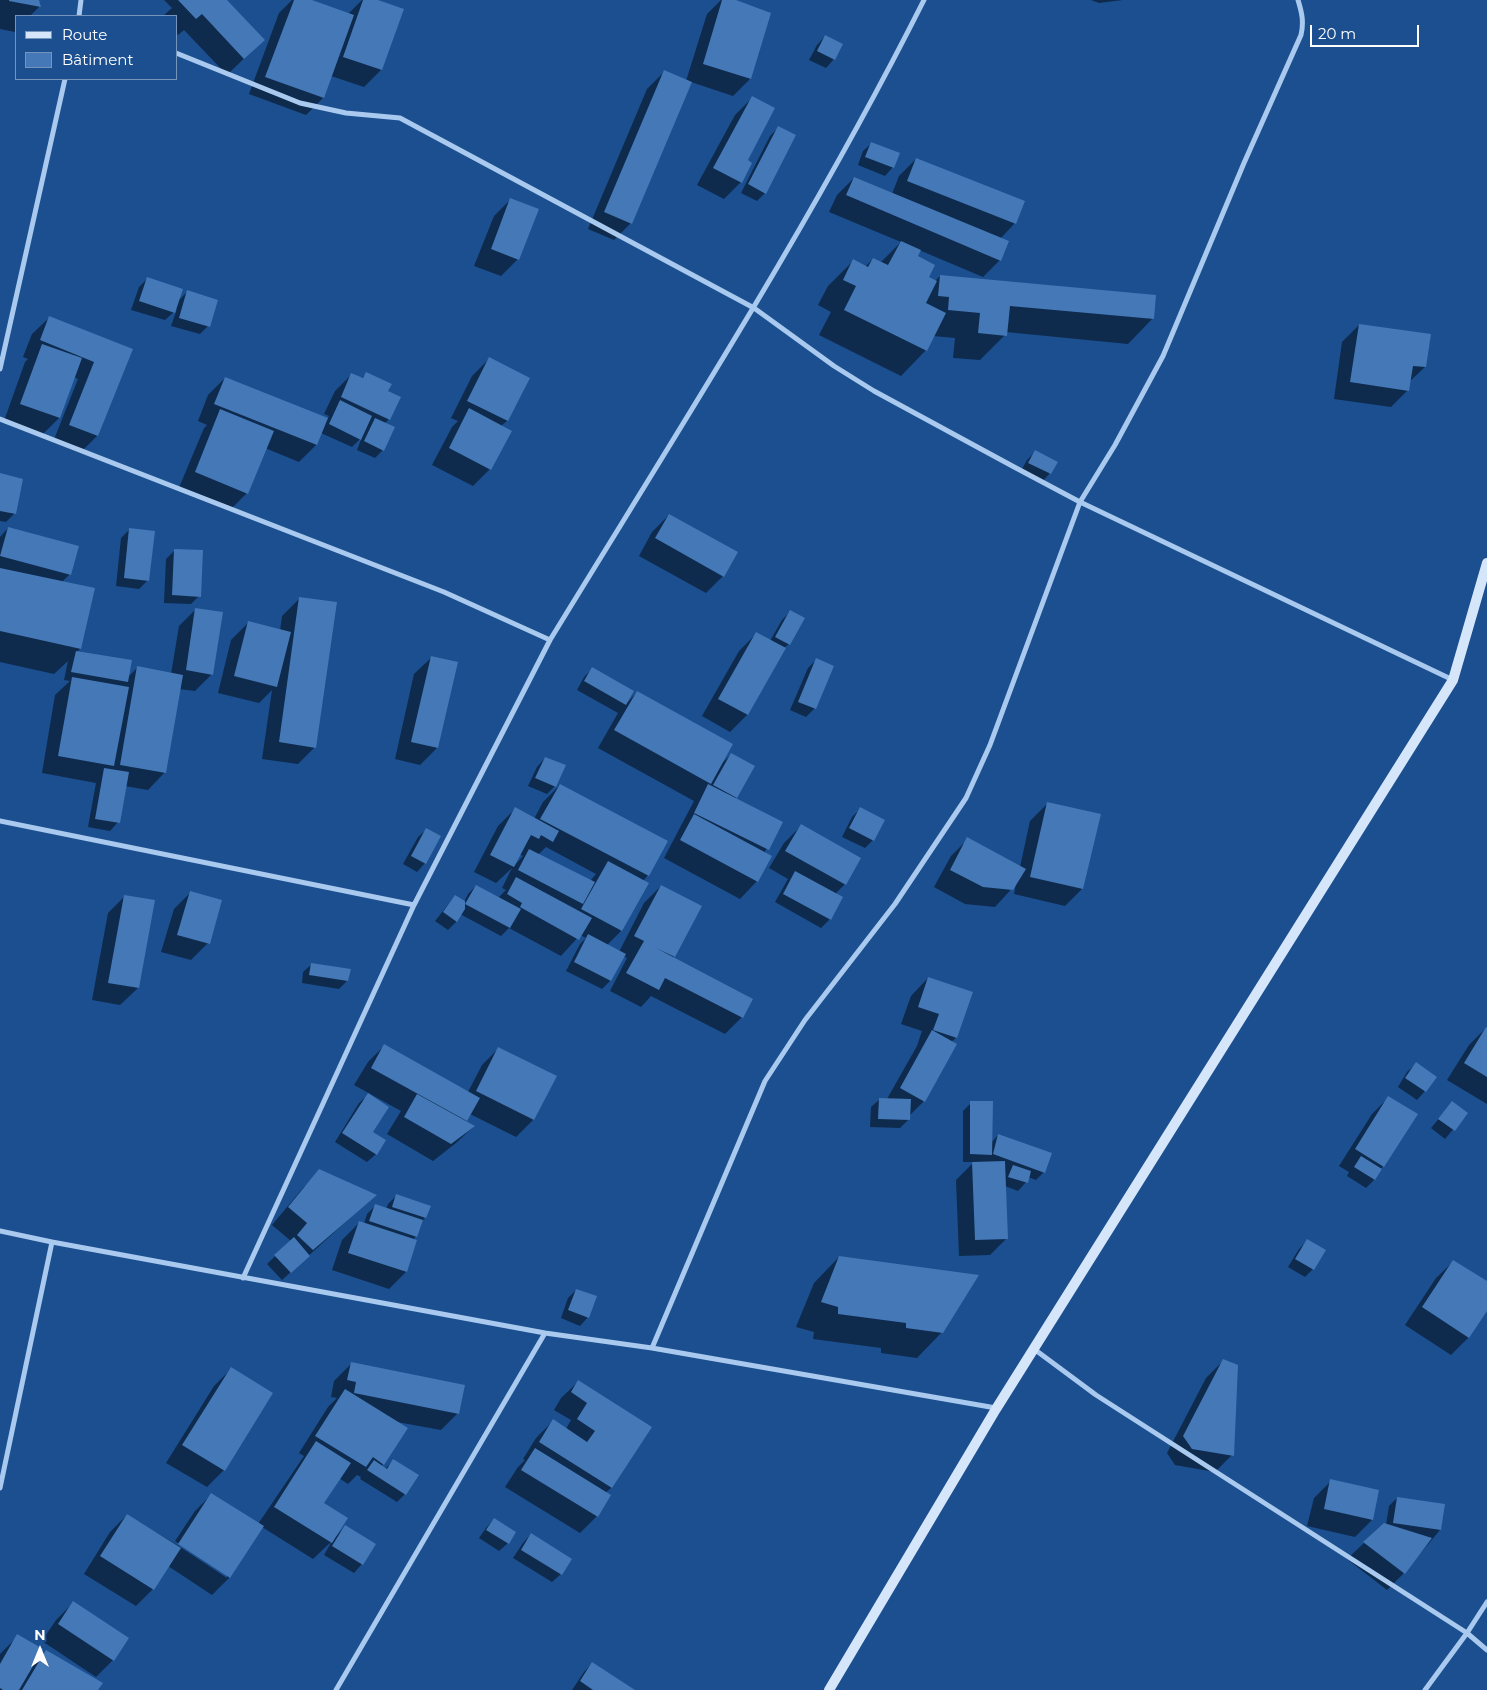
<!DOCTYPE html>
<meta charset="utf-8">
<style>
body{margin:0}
#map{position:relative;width:1487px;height:1690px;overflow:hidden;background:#1b4f8f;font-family:Montserrat,sans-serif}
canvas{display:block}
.legend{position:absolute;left:15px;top:15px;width:162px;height:65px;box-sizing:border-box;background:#1b4f8f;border:1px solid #7695bc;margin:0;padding:6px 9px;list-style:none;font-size:15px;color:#fff}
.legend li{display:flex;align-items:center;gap:10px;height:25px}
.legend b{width:25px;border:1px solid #7695bc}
.north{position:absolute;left:15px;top:1625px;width:50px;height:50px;-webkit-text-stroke:4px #1b4f8f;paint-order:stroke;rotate:0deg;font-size:14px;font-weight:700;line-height:20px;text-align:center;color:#fff}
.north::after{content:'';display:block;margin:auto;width:18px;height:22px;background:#fff;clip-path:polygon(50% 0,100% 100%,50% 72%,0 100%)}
.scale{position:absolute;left:1310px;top:25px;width:109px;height:22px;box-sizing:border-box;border:2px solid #fff;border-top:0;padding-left:6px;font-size:15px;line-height:18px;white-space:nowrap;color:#fff;-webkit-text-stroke:4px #1b4f8f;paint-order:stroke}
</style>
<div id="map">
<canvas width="1487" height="1690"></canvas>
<ul class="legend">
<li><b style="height:6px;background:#d6e6fa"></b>Route</li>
<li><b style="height:14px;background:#4478b7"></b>Bâtiment</li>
</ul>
<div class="north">N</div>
<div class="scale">20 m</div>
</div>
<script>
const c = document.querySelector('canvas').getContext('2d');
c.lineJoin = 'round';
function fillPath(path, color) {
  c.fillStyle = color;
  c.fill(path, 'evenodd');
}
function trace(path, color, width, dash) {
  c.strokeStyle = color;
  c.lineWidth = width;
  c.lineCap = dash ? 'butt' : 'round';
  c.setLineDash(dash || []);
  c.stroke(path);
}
const shadow = new Path2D(`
 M 0,0 L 37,0 L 40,6 L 30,16 L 16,16 L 16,30 L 15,32 L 0,29 Z
 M 164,0 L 226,0 L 263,40 L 227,75 L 184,30 L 178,35 L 176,33 L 176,16 L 163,16 L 172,8 Z
 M 292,0 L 309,0 L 348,14 L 362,0 L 374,0 L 381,70 L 364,87 L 331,76 L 323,98 L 306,115 L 249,94 L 279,13 Z
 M 721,0 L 733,0 L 769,13 L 750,79 L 733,96 L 691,82 L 631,223 L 614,240 L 588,229 L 647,89 L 664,72 L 686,81 L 707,14 Z
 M 1091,0 L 1123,0 L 1099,3 Z
 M 825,36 L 834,59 L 826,68 L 809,60 L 817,45 Z
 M 752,98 L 746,161 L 741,182 L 724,199 L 697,185 L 735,115 Z
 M 778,128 L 765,193 L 757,201 L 741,193 L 770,136 Z
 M 872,143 L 893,167 L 885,176 L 858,165 L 863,151 Z
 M 916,159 L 1015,223 L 1000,239 L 1000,260 L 983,277 L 919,250 L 916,257 L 927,277 L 935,281 L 940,276 L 1153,318 L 1128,344 L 1006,332 L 1005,335 L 980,360 L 953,358 L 955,338 L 933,336 L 926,350 L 901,376 L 819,335 L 831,312 L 818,305 L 828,286 L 853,261 L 865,267 L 873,259 L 880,263 L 901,242 L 829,212 L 837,195 L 854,178 L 892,194 L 899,176 Z
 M 511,199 L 518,259 L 501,276 L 474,266 L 494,216 Z
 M 147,279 L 177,302 L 188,291 L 208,326 L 200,334 L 171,326 L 177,309 L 165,320 L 131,310 L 139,287 Z
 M 50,317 L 132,349 L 97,436 L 80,453 L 53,442 L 78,379 L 74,377 L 59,418 L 42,435 L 4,421 L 25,362 L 28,359 L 23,357 L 32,334 Z
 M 1359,325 L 1425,367 L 1409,382 L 1408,390 L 1391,407 L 1334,399 L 1342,342 Z
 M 489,359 L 529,378 L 507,421 L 501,426 L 490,469 L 473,486 L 432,465 L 452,427 L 458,421 L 451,418 L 472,376 Z
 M 352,374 L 361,379 L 366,374 L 386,392 L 389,419 L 384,424 L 383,450 L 375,458 L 357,450 L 362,437 L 352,447 L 321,433 L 316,445 L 299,462 L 265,448 L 247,493 L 230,510 L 178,490 L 204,428 L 207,425 L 198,421 L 208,395 L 225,378 L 327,420 L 329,416 L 324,414 L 335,391 Z
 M 1035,452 L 1050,473 L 1042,482 L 1021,471 L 1027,460 Z
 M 0,475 L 22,480 L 14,514 L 6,522 L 0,521 Z
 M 669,515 L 723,576 L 706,593 L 639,556 L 652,532 Z
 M 8,528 L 70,574 L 62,582 L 80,649 L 77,652 L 127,678 L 137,668 L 171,674 L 179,626 L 196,609 L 212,674 L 195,691 L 179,689 L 165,772 L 148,790 L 125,786 L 118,822 L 110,831 L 88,827 L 96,783 L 42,773 L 55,695 L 70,681 L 64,680 L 68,661 L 54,674 L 0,662 L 0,537 Z
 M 130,529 L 148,580 L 139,589 L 116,586 L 121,538 Z
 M 175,550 L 199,596 L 191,604 L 164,603 L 166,559 Z
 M 300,598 L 315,747 L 298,764 L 262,759 L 272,690 L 259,703 L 218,693 L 231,640 L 248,623 L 280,631 L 282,616 Z
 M 790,612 L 789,644 L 785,647 L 747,715 L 730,732 L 702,716 L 739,651 L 756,634 L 770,641 L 782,620 Z
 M 432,657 L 456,663 L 437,748 L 420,765 L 395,759 L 414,674 Z
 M 816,660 L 833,667 L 814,709 L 806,717 L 790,710 L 808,668 Z
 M 592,669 L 628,702 L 637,692 L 721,764 L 732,754 L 736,797 L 734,799 L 781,823 L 764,853 L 771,856 L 757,881 L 740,899 L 664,858 L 694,801 L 598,748 L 618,713 L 577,690 L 584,677 Z
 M 545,758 L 555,786 L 547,794 L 528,786 L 537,767 Z
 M 560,785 L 648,875 L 643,881 L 647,883 L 621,931 L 606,946 L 619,952 L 644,903 L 661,886 L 700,906 L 673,958 L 742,1017 L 725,1034 L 651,996 L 641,1007 L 610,991 L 627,958 L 623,956 L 610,981 L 602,989 L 566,971 L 580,944 L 586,938 L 580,935 L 561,956 L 509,928 L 501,936 L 460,914 L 456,922 L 448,930 L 435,921 L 455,896 L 464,902 L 468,894 L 476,886 L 498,898 L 506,890 L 502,888 L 512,868 L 496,883 L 474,872 L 498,826 L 515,809 L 534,819 L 543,802 ZM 546,847 L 596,874 L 590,881 L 538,855 ZM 519,854 L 523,856 L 514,866 Z
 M 1047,804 L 1082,889 L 1065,906 L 1014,894 L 1016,884 L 995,907 L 965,904 L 934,887 L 951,856 L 968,839 L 1020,867 L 1030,821 Z
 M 860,809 L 873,840 L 865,848 L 842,837 L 852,817 Z
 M 801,826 L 859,858 L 845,884 L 835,894 L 841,898 L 830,919 L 821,928 L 775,902 L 788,879 L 769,868 L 784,843 Z
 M 427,829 L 440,837 L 425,863 L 417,872 L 403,864 L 418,837 Z
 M 191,892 L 208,943 L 191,960 L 161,952 L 174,909 Z
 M 125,896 L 153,901 L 138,988 L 120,1005 L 92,1000 L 108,913 Z
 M 312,964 L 347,981 L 339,989 L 302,983 L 303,972 Z
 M 928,978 L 971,993 L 956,1038 L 951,1042 L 924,1101 L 909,1116 L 909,1119 L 900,1128 L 870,1127 L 871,1107 L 880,1099 L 887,1099 L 917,1046 L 922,1031 L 901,1024 L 911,996 Z
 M 1486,1028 L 1487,1029 L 1487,1104 L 1447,1080 L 1469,1045 Z
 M 385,1045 L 468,1092 L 482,1065 L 499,1048 L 555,1077 L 533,1120 L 516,1137 L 470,1114 L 465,1122 L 473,1127 L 456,1143 L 433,1161 L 387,1134 L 401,1111 L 354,1085 L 368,1062 Z
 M 1416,1064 L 1425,1091 L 1417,1100 L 1398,1087 L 1407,1072 Z
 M 368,1095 L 376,1154 L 367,1162 L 335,1142 L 359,1103 Z
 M 1389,1097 L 1383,1166 L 1374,1180 L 1366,1188 L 1347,1176 L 1349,1172 L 1339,1166 L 1372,1114 Z
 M 971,1103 L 991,1143 L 998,1135 L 1044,1172 L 1036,1180 L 1028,1177 L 1026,1182 L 1018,1191 L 1005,1186 L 1007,1238 L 990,1255 L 959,1256 L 956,1180 L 974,1162 L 963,1162 L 963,1111 Z
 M 1452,1103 L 1466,1114 L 1445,1139 L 1431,1128 Z
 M 320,1171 L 375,1195 L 282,1280 L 267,1264 L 291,1241 L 272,1225 L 303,1188 Z
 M 396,1196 L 425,1218 L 421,1222 L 416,1236 L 413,1240 L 406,1272 L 389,1289 L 332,1270 L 342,1240 L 359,1223 L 364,1224 L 367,1214 L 375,1206 L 386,1209 L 388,1204 Z
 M 1308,1240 L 1313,1269 L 1305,1277 L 1288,1267 L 1299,1249 Z
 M 839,1257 L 942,1332 L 917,1358 L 881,1353 L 881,1348 L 813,1339 L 814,1332 L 796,1327 L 814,1283 Z
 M 1454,1261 L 1487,1283 L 1487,1309 L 1468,1338 L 1451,1355 L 1405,1325 L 1436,1278 Z
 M 576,1290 L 588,1317 L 580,1326 L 561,1318 L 568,1298 Z
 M 1223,1361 L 1232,1455 L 1215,1472 L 1175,1465 L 1167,1453 L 1206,1378 Z
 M 351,1364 L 458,1413 L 441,1430 L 397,1422 L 383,1464 L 381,1466 L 385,1469 L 393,1461 L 405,1494 L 397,1502 L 360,1479 L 361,1477 L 357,1475 L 348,1484 L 339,1478 L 323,1504 L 336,1536 L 345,1527 L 374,1545 L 362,1564 L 354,1573 L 324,1555 L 332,1541 L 313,1559 L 262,1527 L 229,1578 L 212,1595 L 168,1566 L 153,1589 L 136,1606 L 84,1574 L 110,1532 L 127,1515 L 174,1543 L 227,1578 L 227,1575 L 175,1541 L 195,1511 L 212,1494 L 258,1524 L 304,1456 L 299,1453 L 328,1407 L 337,1398 L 331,1397 L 334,1381 Z
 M 231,1369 L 224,1470 L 207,1487 L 166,1463 L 214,1386 Z
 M 579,1381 L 650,1427 L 611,1488 L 605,1493 L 597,1516 L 580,1533 L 505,1487 L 518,1467 L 525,1460 L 523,1459 L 536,1438 L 553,1421 L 566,1429 L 571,1420 L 554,1410 L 561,1398 Z
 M 1331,1481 L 1372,1520 L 1355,1537 L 1307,1526 L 1314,1498 Z
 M 1397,1498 L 1440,1530 L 1404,1573 L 1387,1590 L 1347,1559 L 1364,1543 L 1385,1525 L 1386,1525 L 1389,1506 Z
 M 494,1519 L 508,1543 L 499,1551 L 479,1538 L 486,1528 Z
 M 531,1534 L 561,1574 L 552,1582 L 513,1558 L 523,1543 Z
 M 73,1603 L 113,1660 L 96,1677 L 42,1641 L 56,1620 Z
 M 18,1636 L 35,1663 L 46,1651 L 97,1690 L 0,1690 L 0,1654 Z
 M 592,1663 L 633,1690 L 572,1690 L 584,1672 Z`);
const building = new Path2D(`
 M 9,0 L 39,0 L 41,7 L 9,1 Z
 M 178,0 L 227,0 L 265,40 L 244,59 L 202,14 L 196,19 Z
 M 294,0 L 312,0 L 354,15 L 324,98 L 265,77 Z
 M 363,0 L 378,0 L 404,9 L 382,70 L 343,57 Z
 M 722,0 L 736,0 L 771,13 L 751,79 L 703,64 Z
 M 825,35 L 843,44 L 835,60 L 817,51 Z
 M 664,70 L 692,82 L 632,224 L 604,212 Z
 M 752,96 L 775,108 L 748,160 L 752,163 L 742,183 L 713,168 Z
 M 778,126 L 796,135 L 766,194 L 748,184 Z
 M 871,142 L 900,153 L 894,168 L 865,157 Z
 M 916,158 L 1025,201 L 1016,224 L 907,181 Z
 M 854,177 L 1009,241 L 1001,261 L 846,195 Z
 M 510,198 L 539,209 L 519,260 L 491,249 Z
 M 901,241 L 921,250 L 918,256 L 935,265 L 929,277 L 937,281 L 926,303 L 946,313 L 927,351 L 844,310 L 856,286 L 843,280 L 853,259 L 868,267 L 873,258 L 888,265 Z
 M 940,275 L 1156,295 L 1154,319 L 1010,306 L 1007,336 L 978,333 L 980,313 L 948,310 L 949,297 L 938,296 Z
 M 147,277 L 183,289 L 175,313 L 139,301 Z
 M 187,290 L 218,300 L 210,327 L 179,318 Z
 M 49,316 L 133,349 L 98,436 L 69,425 L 94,362 L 40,340 Z
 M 1359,324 L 1431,334 L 1426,367 L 1413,366 L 1409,391 L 1350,382 Z
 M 42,344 L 82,358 L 60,418 L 20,404 Z
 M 489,357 L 530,378 L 508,421 L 467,401 Z
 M 366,372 L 392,384 L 388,391 L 401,397 L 390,420 L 341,397 L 351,373 L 363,378 Z
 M 225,377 L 328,418 L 317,445 L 214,404 Z
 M 340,400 L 372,416 L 361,440 L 329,424 Z
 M 469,408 L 512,431 L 491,470 L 449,448 Z
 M 220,409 L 274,431 L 248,494 L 195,472 Z
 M 375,418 L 395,427 L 384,451 L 364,441 Z
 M 1035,450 L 1058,462 L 1051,474 L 1028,463 Z
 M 0,473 L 23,479 L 16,514 L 0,511 Z
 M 669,514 L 738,552 L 724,577 L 655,538 Z
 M 8,527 L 79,546 L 71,575 L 0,556 Z
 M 129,528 L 155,531 L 149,581 L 124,578 Z
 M 174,549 L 203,550 L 201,597 L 172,595 Z
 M 0,568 L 95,588 L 81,649 L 0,631 Z
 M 299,597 L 337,602 L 316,748 L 279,742 Z
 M 195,608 L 223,612 L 213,675 L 186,670 Z
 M 790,610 L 805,618 L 790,645 L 775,637 Z
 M 248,621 L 291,632 L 277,687 L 234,676 Z
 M 756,632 L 786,648 L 748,715 L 718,699 Z
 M 76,651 L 132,660 L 128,682 L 71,672 Z
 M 431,656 L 458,662 L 438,748 L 411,742 Z
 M 816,658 L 834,666 L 816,709 L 798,702 Z
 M 137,666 L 183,675 L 166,773 L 120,765 Z
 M 592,667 L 634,691 L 626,705 L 584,681 Z
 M 72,677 L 129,687 L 114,766 L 58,756 Z
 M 637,691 L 733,744 L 711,784 L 614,730 Z
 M 731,753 L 755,766 L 737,798 L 713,785 Z
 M 545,757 L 566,765 L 556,787 L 535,778 Z
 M 104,768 L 129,772 L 120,823 L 95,819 Z
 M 560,784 L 668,841 L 649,876 L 540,819 Z
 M 708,784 L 783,822 L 769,850 L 694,813 Z
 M 1047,802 L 1101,814 L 1083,889 L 1030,877 Z
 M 515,807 L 559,831 L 553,842 L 541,835 L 539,839 L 531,835 L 514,867 L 490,855 Z
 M 860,807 L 885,820 L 874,841 L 849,828 Z
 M 694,814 L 772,856 L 758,882 L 680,840 Z
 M 801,824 L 861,858 L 846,885 L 785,851 Z
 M 426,828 L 441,836 L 426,864 L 411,856 Z
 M 967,837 L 1026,869 L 1013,890 L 983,887 L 950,870 Z
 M 529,849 L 595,882 L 583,904 L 518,870 Z
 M 608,861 L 649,883 L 622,931 L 581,909 Z
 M 795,871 L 843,897 L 831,920 L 783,894 Z
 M 516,877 L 592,918 L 579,940 L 520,907 L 522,903 L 507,894 Z
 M 476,885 L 521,909 L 510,928 L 465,904 Z
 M 661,885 L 702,906 L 675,957 L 656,948 L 753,999 L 743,1018 L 665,978 L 659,990 L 626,973 L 644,941 L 634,936 Z
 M 190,891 L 222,900 L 210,944 L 177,935 Z
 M 124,895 L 155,900 L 139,988 L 108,983 Z
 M 455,895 L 465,901 L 465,909 L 457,922 L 443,912 Z
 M 588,934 L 626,954 L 611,981 L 574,962 Z
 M 311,963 L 351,969 L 348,981 L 309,975 Z
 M 928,977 L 973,992 L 957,1038 L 933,1030 L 939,1014 L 918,1007 Z
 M 1486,1027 L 1487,1028 L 1487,1077 L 1464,1063 Z
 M 932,1030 L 957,1044 L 925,1102 L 900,1088 Z
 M 384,1044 L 480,1098 L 467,1121 L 371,1068 Z
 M 498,1047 L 557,1076 L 534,1120 L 476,1091 Z
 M 1416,1062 L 1437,1077 L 1426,1092 L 1405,1078 Z
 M 368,1093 L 389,1107 L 373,1132 L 386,1140 L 377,1155 L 342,1133 Z
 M 417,1094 L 475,1126 L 451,1144 L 404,1117 Z
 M 1388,1096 L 1418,1114 L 1384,1167 L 1355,1149 Z
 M 879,1098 L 911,1099 L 910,1120 L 878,1119 Z
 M 970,1101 L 993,1101 L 992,1155 L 970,1154 Z
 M 1452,1101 L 1468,1113 L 1455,1131 L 1438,1119 Z
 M 998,1134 L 1052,1153 L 1045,1173 L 993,1154 Z
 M 1361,1156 L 1382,1169 L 1375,1180 L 1354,1167 Z
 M 1005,1161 L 1008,1239 L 975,1240 L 972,1162 Z
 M 1013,1165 L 1031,1171 L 1028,1183 L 1008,1177 Z
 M 319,1169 L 377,1195 L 313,1250 L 297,1235 L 307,1223 L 288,1207 Z
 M 396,1194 L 431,1206 L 426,1218 L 392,1207 Z
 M 375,1204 L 423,1220 L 417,1237 L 369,1221 Z
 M 359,1221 L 417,1240 L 407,1272 L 348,1253 Z
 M 294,1237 L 310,1256 L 291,1273 L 274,1255 Z
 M 1307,1239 L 1326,1250 L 1314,1270 L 1295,1259 Z
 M 839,1256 L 979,1275 L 943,1333 L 906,1328 L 906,1323 L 838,1314 L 838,1307 L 821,1302 Z
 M 1453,1260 L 1487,1281 L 1487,1311 L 1469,1338 L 1422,1307 Z
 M 576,1289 L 597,1296 L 589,1318 L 568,1310 Z
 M 1223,1359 L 1238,1365 L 1234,1456 L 1192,1449 L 1183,1436 Z
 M 351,1362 L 465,1385 L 459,1414 L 354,1393 L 356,1382 L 347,1380 Z
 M 231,1367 L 273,1393 L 225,1471 L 182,1445 Z
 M 578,1380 L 652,1427 L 612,1488 L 539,1442 L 553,1419 L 587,1442 L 595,1431 L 577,1419 L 587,1403 L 571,1392 Z
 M 345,1389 L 408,1428 L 384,1465 L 373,1457 L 366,1467 L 315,1436 Z
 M 316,1441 L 351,1463 L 324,1503 L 348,1518 L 332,1543 L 274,1507 Z
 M 535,1448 L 611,1495 L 598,1517 L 521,1470 Z
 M 393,1459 L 419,1475 L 406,1495 L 367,1470 L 374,1460 L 387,1469 Z
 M 1330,1479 L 1379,1490 L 1373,1520 L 1324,1509 Z
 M 211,1493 L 264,1526 L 230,1578 L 178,1544 Z
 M 1397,1497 L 1445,1504 L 1441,1530 L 1393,1523 Z
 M 127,1514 L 181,1548 L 154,1590 L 100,1556 Z
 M 494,1518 L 516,1532 L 509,1544 L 486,1530 Z
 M 1384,1523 L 1432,1538 L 1405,1574 L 1363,1542 Z
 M 345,1525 L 376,1544 L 363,1565 L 332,1546 Z
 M 531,1533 L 572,1559 L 562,1575 L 521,1550 Z
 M 73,1601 L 129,1638 L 114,1661 L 58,1624 Z
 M 17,1634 L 43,1649 L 19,1690 L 3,1690 L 0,1688 L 0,1664 Z
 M 46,1650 L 103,1683 L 98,1690 L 22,1690 Z
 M 592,1662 L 635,1690 L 593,1690 L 580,1681 Z`);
const street = new Path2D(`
 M 79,16 L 81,0
 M 176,53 L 300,103 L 346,113 L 400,118 L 754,308 L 834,366 L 874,391 L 1016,468 L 1080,502 L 1453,680
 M 0,369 L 65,79
 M 0,419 L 444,592 L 550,640 C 679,429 813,221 924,0
 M 0,821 L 414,905
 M 0,1231 L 52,1242 L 545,1333 L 652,1348 L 996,1408
 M 243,1278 L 414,905 L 550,640
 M 652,1348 L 765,1081 L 805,1020 L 895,904 L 966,798 L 990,745 L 1080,502 L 1115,445 L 1163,356 L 1244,163 L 1301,35 C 1304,22 1302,13 1298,0
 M 1034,1349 L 1096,1395 L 1467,1633 L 1487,1650
 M 0,1488 L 52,1242
 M 336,1690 L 545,1333
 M 1425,1690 L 1467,1633 L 1487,1602`);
const secondary = new Path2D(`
 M 829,1690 L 996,1409 L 1453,680 L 1487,563`);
fillPath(shadow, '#0007');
fillPath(building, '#4478b7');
trace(street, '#a9c9ee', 5);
trace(secondary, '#d6e6fa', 10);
</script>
